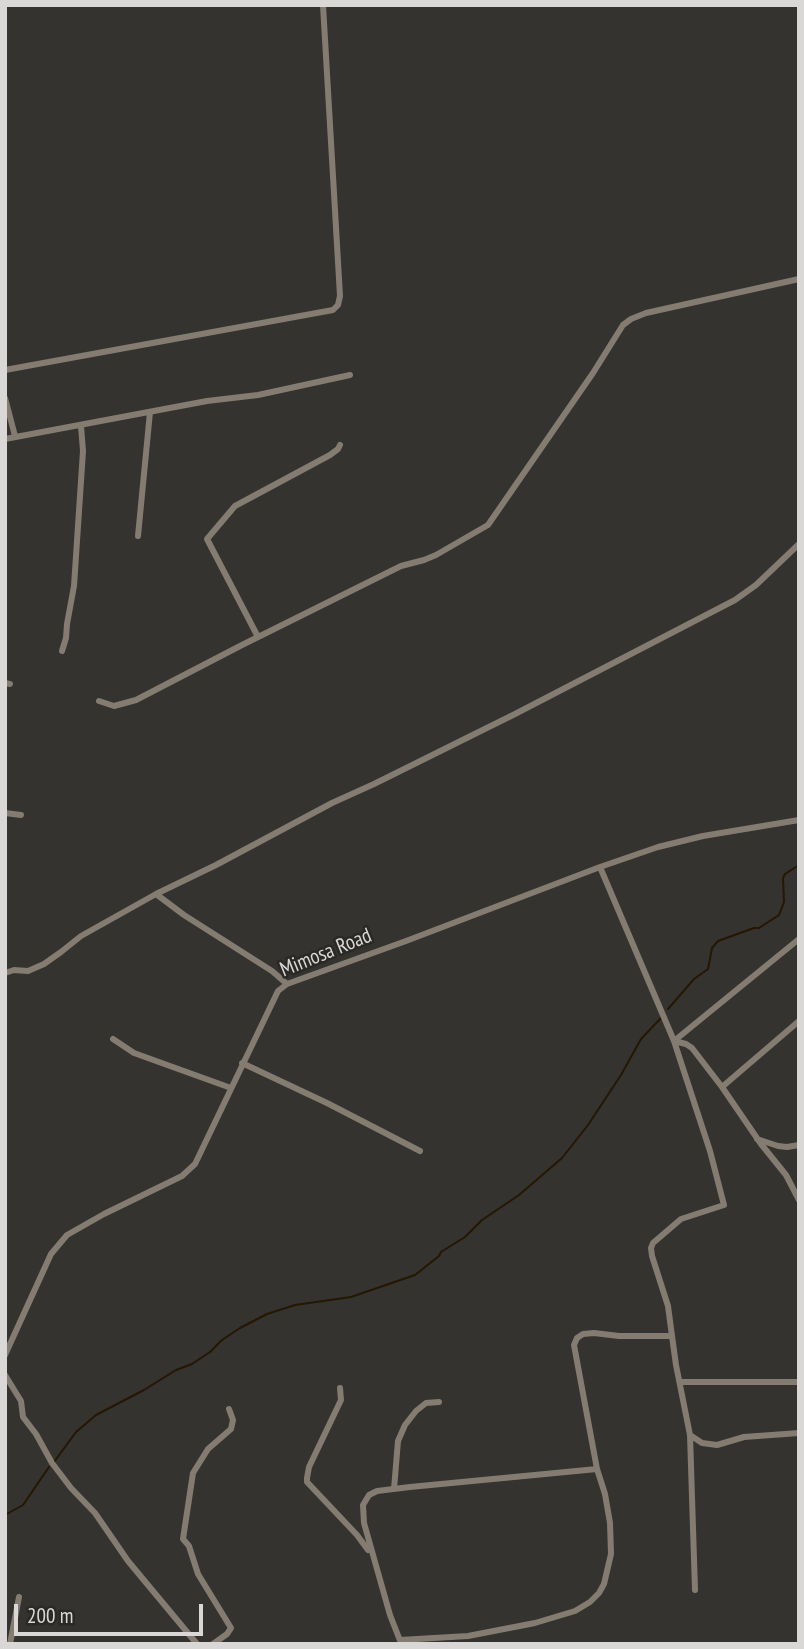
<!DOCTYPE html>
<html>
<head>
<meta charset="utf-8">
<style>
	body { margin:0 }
	#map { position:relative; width:804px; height:1649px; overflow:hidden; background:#343330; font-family:"PT Sans Narrow",sans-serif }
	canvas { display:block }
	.frame { position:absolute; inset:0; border:7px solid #d9d8d6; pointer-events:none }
	.scale { position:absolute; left:14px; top:1604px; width:189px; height:32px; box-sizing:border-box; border:4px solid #d9d8d6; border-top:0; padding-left:9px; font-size:21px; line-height:24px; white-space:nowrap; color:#d9d8d6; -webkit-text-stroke:5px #2a2926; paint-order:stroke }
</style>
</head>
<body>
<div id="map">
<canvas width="804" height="1649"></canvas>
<div class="frame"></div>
<div class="scale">200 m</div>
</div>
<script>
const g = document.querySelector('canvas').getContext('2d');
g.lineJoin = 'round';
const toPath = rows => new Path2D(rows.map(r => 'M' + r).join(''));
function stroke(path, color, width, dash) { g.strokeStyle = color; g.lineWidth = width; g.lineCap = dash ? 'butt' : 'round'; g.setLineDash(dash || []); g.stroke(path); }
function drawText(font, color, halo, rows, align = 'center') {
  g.font = font + ' "PT Sans Narrow",sans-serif'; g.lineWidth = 5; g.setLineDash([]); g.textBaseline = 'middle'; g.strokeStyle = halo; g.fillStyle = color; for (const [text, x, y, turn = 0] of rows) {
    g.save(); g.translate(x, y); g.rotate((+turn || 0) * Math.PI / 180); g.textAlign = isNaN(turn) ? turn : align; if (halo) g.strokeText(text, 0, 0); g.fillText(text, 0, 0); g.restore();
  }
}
stroke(toPath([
	[668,1009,694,979,708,969,712,948,718,941,754,928,759,928,779,915,784,902,783,878,785,874,799,865],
	[54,1462,76,1432,96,1415,144,1390,176,1370,192,1364,210,1352,222,1340,240,1328,267,1314,295,1305,351,1297,415,1275,439,1256,441,1252,465,1237,482,1220,519,1195,562,1158,588,1125,621,1075,641,1039,661,1018],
	[5,1515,23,1505,49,1467]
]), '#251701', 2);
stroke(toPath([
	[5,370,333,310,338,305,340,296,323,5],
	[5,398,15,436],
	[5,439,207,401,258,395,350,375],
	[138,536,150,412],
	[258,637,207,539,235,506,330,455,338,449,340,445],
	[62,651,66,638,67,624,74,586,83,451,81,426],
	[5,683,10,684],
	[99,701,114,706,136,700,242,645,401,566,424,560,436,555,488,525,593,373,623,325,631,319,646,313,799,279],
	[5,813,21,815],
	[600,867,674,1041,710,1151,724,1205,681,1219,653,1243,651,1248,652,1256,668,1306,672,1336],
	[5,973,14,970,28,971,44,964,61,952,81,936,156,894],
	[287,984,272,971,184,915,156,894,216,865,332,803,374,784,515,714,735,600,756,585,799,544],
	[113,1039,134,1053,231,1088],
	[674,1041,686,1044,692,1048,722,1087,761,1144,786,1175,799,1200],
	[674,1041,799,939],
	[242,1063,327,1103,420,1151],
	[722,1087,799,1021],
	[757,1139,778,1146,787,1147,799,1145],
	[5,1355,51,1254,67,1235,104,1214,182,1176,195,1164,278,991,287,984,406,941,600,867,658,847,703,836,799,820],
	[5,1375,21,1401,23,1417,36,1434,52,1463,71,1488,95,1513,128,1561,197,1644],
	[680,1382,799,1382],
	[340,1388,341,1400,309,1467,307,1478,307,1482,357,1535,368,1550],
	[690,1435,702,1443,717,1445,744,1437,799,1433],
	[394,1489,398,1441,405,1425,416,1411,426,1403,439,1402],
	[400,1640,468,1636,535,1623,575,1611,590,1602,599,1593,604,1584,611,1554,610,1523,605,1494,597,1469,574,1345,577,1338,583,1334,594,1333,619,1336,672,1336,676,1365,690,1435,695,1590],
	[401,1643,390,1615,364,1523,363,1505,369,1495,377,1491,410,1487,597,1469],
	[10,1644,19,1597],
	[213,1644,227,1634,231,1628,198,1574,189,1546,183,1539,193,1473,208,1449,231,1429,233,1420,229,1409]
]), '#847c70', 6);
drawText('21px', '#d9d8d6', '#2a2926', [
	["Mimosa Road",326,953,-22]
]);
</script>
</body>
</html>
